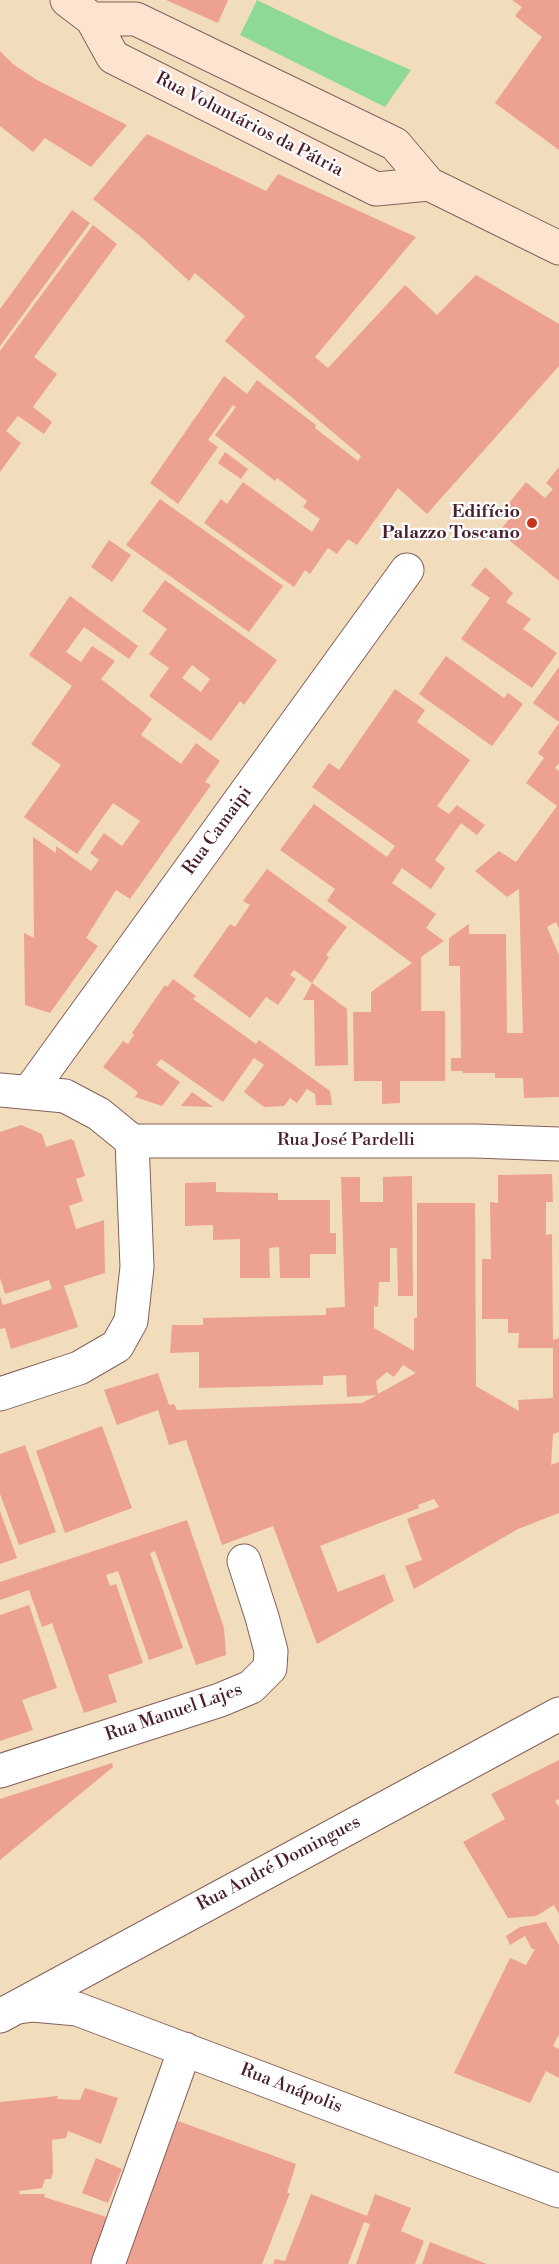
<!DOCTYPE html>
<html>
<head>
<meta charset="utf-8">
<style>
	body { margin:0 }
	canvas { display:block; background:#f1dcbb }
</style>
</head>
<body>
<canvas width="559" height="2264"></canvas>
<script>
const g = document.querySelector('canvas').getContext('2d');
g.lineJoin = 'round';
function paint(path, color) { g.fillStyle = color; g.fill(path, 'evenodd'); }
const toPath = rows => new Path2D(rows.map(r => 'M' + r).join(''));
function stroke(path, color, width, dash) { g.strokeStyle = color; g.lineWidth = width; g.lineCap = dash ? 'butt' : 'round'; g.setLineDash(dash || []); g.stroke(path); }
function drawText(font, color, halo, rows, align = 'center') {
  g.font = font + ' "Libre Bodoni",serif'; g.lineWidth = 4.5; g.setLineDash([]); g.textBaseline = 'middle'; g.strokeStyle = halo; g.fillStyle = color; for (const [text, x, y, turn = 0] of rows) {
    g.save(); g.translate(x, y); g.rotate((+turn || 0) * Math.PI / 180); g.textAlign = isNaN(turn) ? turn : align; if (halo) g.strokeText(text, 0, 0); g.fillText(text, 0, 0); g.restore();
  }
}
paint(toPath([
	[257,0,332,36,411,70,385,107,240,35]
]), '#8ed995');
paint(toPath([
	[166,0,228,0,218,23],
	[512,0,559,0,559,150,495,103,542,37,515,16,522,7],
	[0,51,14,65,37,80,127,125,91,167,45,138,33,152,0,126],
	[147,134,266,191,278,174,416,237,315,357,328,368,405,285,437,315,476,275,559,324,559,366,427,514,398,488,357,545,348,539,337,554,328,548,310,574,305,570,294,587,204,523,221,499,227,504,243,482,312,532,320,519,303,507,307,501,277,478,275,481,215,435,236,407,233,405,208,440,218,447,178,504,150,483,224,376,247,394,257,380,316,425,315,428,358,461,361,456,225,341,245,316,195,273,189,281,141,237,93,199],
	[72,210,90,223,0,346,0,309],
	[93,225,117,244,34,357,57,374,33,407,52,422,44,434,18,416,6,431,21,443,0,472,0,351],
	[225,452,248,469,241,479,218,463],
	[559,467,559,581,499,532,513,514,505,508,526,482,545,498,553,489,546,483],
	[160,499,283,586,249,632,126,545],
	[109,540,131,555,112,582,91,567],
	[485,567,513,593,506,602,531,619,523,629,557,653,532,688,461,639,490,598,471,585],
	[165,580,277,660,244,705,240,701,211,741,149,696,169,668,149,654,167,629,142,611],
	[192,665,210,679,201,692,182,678],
	[70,596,138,646,129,659,84,627,66,652,81,662,92,646,115,661,101,679,152,719,141,735,181,764,196,743,220,761,205,782,211,785,130,899,116,890,86,938,98,946,50,1013,25,1005,24,933,34,938,33,837,56,853,56,846,91,871,99,860,90,853,104,833,122,846,140,821,113,803,77,854,24,817,61,765,31,744,72,686,29,655],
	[446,656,504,698,508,693,523,704,492,746,419,694],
	[559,667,559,722,533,703],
	[395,689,425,710,417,722,470,760,437,806,449,814,457,805,485,825,477,835,461,823,435,860,445,868,431,889,402,868,392,883,436,914,426,928,444,941,421,957,421,1011,445,1011,445,1081,400,1081,400,1103,382,1104,382,1081,354,1081,353,1012,371,1012,371,992,412,963,327,901,335,889,280,850,314,804,387,857,395,846,312,787,329,763,339,770],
	[559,723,559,763,555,768,559,771,559,929,556,922,547,927,559,955,559,1097,524,1098,523,1078,495,1078,495,1073,463,1073,463,1071,451,1071,451,1058,461,1058,460,966,449,966,449,938,469,924,469,934,506,934,507,1033,523,1033,519,889,507,897,475,871,499,851,516,862,557,806,526,783,544,758,538,753],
	[267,869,347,927,326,955,329,957,312,983,347,1009,348,1065,315,1066,314,1000,303,1000,312,983,294,970,290,975,296,979,278,1005,266,997,250,1018,193,976,230,924,235,927,250,905,243,901],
	[173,979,196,996,193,999,256,1044,259,1040,330,1091,332,1105,316,1105,315,1094,307,1089,297,1103,290,1098,284,1106,264,1107,244,1092,264,1065,254,1058,223,1102,161,1059,156,1065,180,1082,162,1106,135,1097,138,1092,103,1067,123,1041,128,1044,134,1035,132,1033,149,1008,165,985,167,987],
	[192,1092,213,1107,181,1106],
	[21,1125,42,1134,46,1147,71,1139,74,1141,85,1176,76,1179,83,1201,69,1206,76,1229,104,1220,105,1273,64,1286,78,1327,11,1349,5,1328,0,1329,0,1296,3,1305,52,1289,49,1280,5,1294,0,1278,0,1132],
	[552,1174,553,1202,546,1202,546,1235,552,1234,553,1340,559,1338,559,1432,553,1434,551,1465,559,1462,559,1513,518,1529,414,1589,405,1566,422,1560,407,1519,439,1507,434,1499,418,1505,419,1508,320,1546,338,1592,384,1574,394,1601,317,1644,273,1526,222,1545,186,1440,169,1445,158,1410,117,1425,104,1390,158,1373,169,1405,174,1404,177,1410,362,1403,377,1395,347,1397,346,1375,323,1376,323,1385,199,1388,199,1352,170,1353,172,1325,203,1325,203,1318,326,1315,326,1308,345,1307,341,1177,360,1177,360,1202,383,1202,383,1177,412,1176,413,1296,398,1296,397,1248,390,1248,390,1282,379,1282,378,1307,374,1306,374,1328,414,1351,414,1318,417,1318,417,1203,475,1203,476,1386,519,1411,518,1400,553,1398,553,1348,518,1348,519,1333,508,1333,508,1319,482,1319,482,1259,491,1259,490,1202,498,1203,498,1175],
	[403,1365,416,1373,378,1394,376,1381,387,1372,394,1377],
	[216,1182,216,1192,278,1193,278,1200,330,1200,330,1233,336,1233,336,1254,310,1254,310,1278,280,1278,279,1247,269,1248,270,1278,240,1278,240,1239,213,1240,213,1225,185,1226,185,1183],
	[102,1426,132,1508,65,1533,36,1451],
	[25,1445,56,1532,19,1545,0,1494,0,1454],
	[0,1511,17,1558,0,1564],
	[187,1520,224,1628,226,1655,196,1665,155,1551,150,1553,183,1648,149,1660,118,1571,106,1575,110,1586,116,1584,143,1663,108,1675,117,1702,84,1713,52,1623,42,1627,29,1590,0,1600,0,1582],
	[29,1605,57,1688,22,1700,33,1730,0,1741,0,1615],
	[559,1760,559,1799,555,1801,559,1807,559,1914,554,1905,536,1916,508,1918,463,1842,505,1819,491,1794],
	[112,1763,113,1767,0,1860,0,1799],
	[546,1922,559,1945,559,2034,553,2046,559,2049,559,2078,546,2071,530,2103,454,2073,510,1958,526,1965,535,1949,532,1949,525,1936,510,1945,506,1936,520,1927],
	[85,2088,118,2098,101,2144,68,2131,66,2138,52,2140,53,2173,51,2179,45,2179,42,2188,19,2191,20,2194,45,2194,44,2197,113,2219,96,2264,0,2264,0,2102,58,2096,57,2099,80,2100],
	[178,2121,296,2164,287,2193,290,2193,262,2264,124,2264],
	[96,2158,122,2169,108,2203,82,2193],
	[311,2194,367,2216,375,2194,411,2208,401,2231,424,2241,415,2264,356,2264,370,2224,364,2222,348,2264,273,2264,275,2259,285,2261],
	[430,2242,487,2264,422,2264]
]), '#eda291');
const minor = toPath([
	[0,1090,65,1096,99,1114,132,1141],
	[29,1092,407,570],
	[132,1141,475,1141,559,1144],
	[0,1394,79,1368,117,1346,131,1321,137,1267,132,1141],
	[0,1771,220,1700,251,1687,270,1668,271,1651,262,1617,244,1561],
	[19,2007,33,2005,77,2009,559,2191],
	[0,2016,559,1714],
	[108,2264,185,2049]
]);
const secondary = toPath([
	[67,0,92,19,113,57,376,189,429,184],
	[92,19,136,19,364,129,395,144,429,184,559,248]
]);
stroke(minor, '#84615d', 35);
stroke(secondary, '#84615d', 35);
stroke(minor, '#fff', 33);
stroke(secondary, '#fde4d1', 33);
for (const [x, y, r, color] of [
	[532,523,6,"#c8321e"]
]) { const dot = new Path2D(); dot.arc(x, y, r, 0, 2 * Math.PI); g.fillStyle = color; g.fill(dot); stroke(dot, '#fff', 2); }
drawText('18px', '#4a1f2b', '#fff', [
	["Rua Voluntários da Pátria",249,125,27],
	["Rua Camaipi",218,831,-54],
	["Rua José Pardelli",346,1141],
	["Rua Manuel Lajes",174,1713,-19],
	["Rua André Domingues",279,1864,-28],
	["Rua Anápolis",291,2089,21]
]);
drawText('bold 18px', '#4a1f2b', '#fff', [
	["Edifício",520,513],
	["Palazzo Toscano",520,534]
], 'right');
</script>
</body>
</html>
